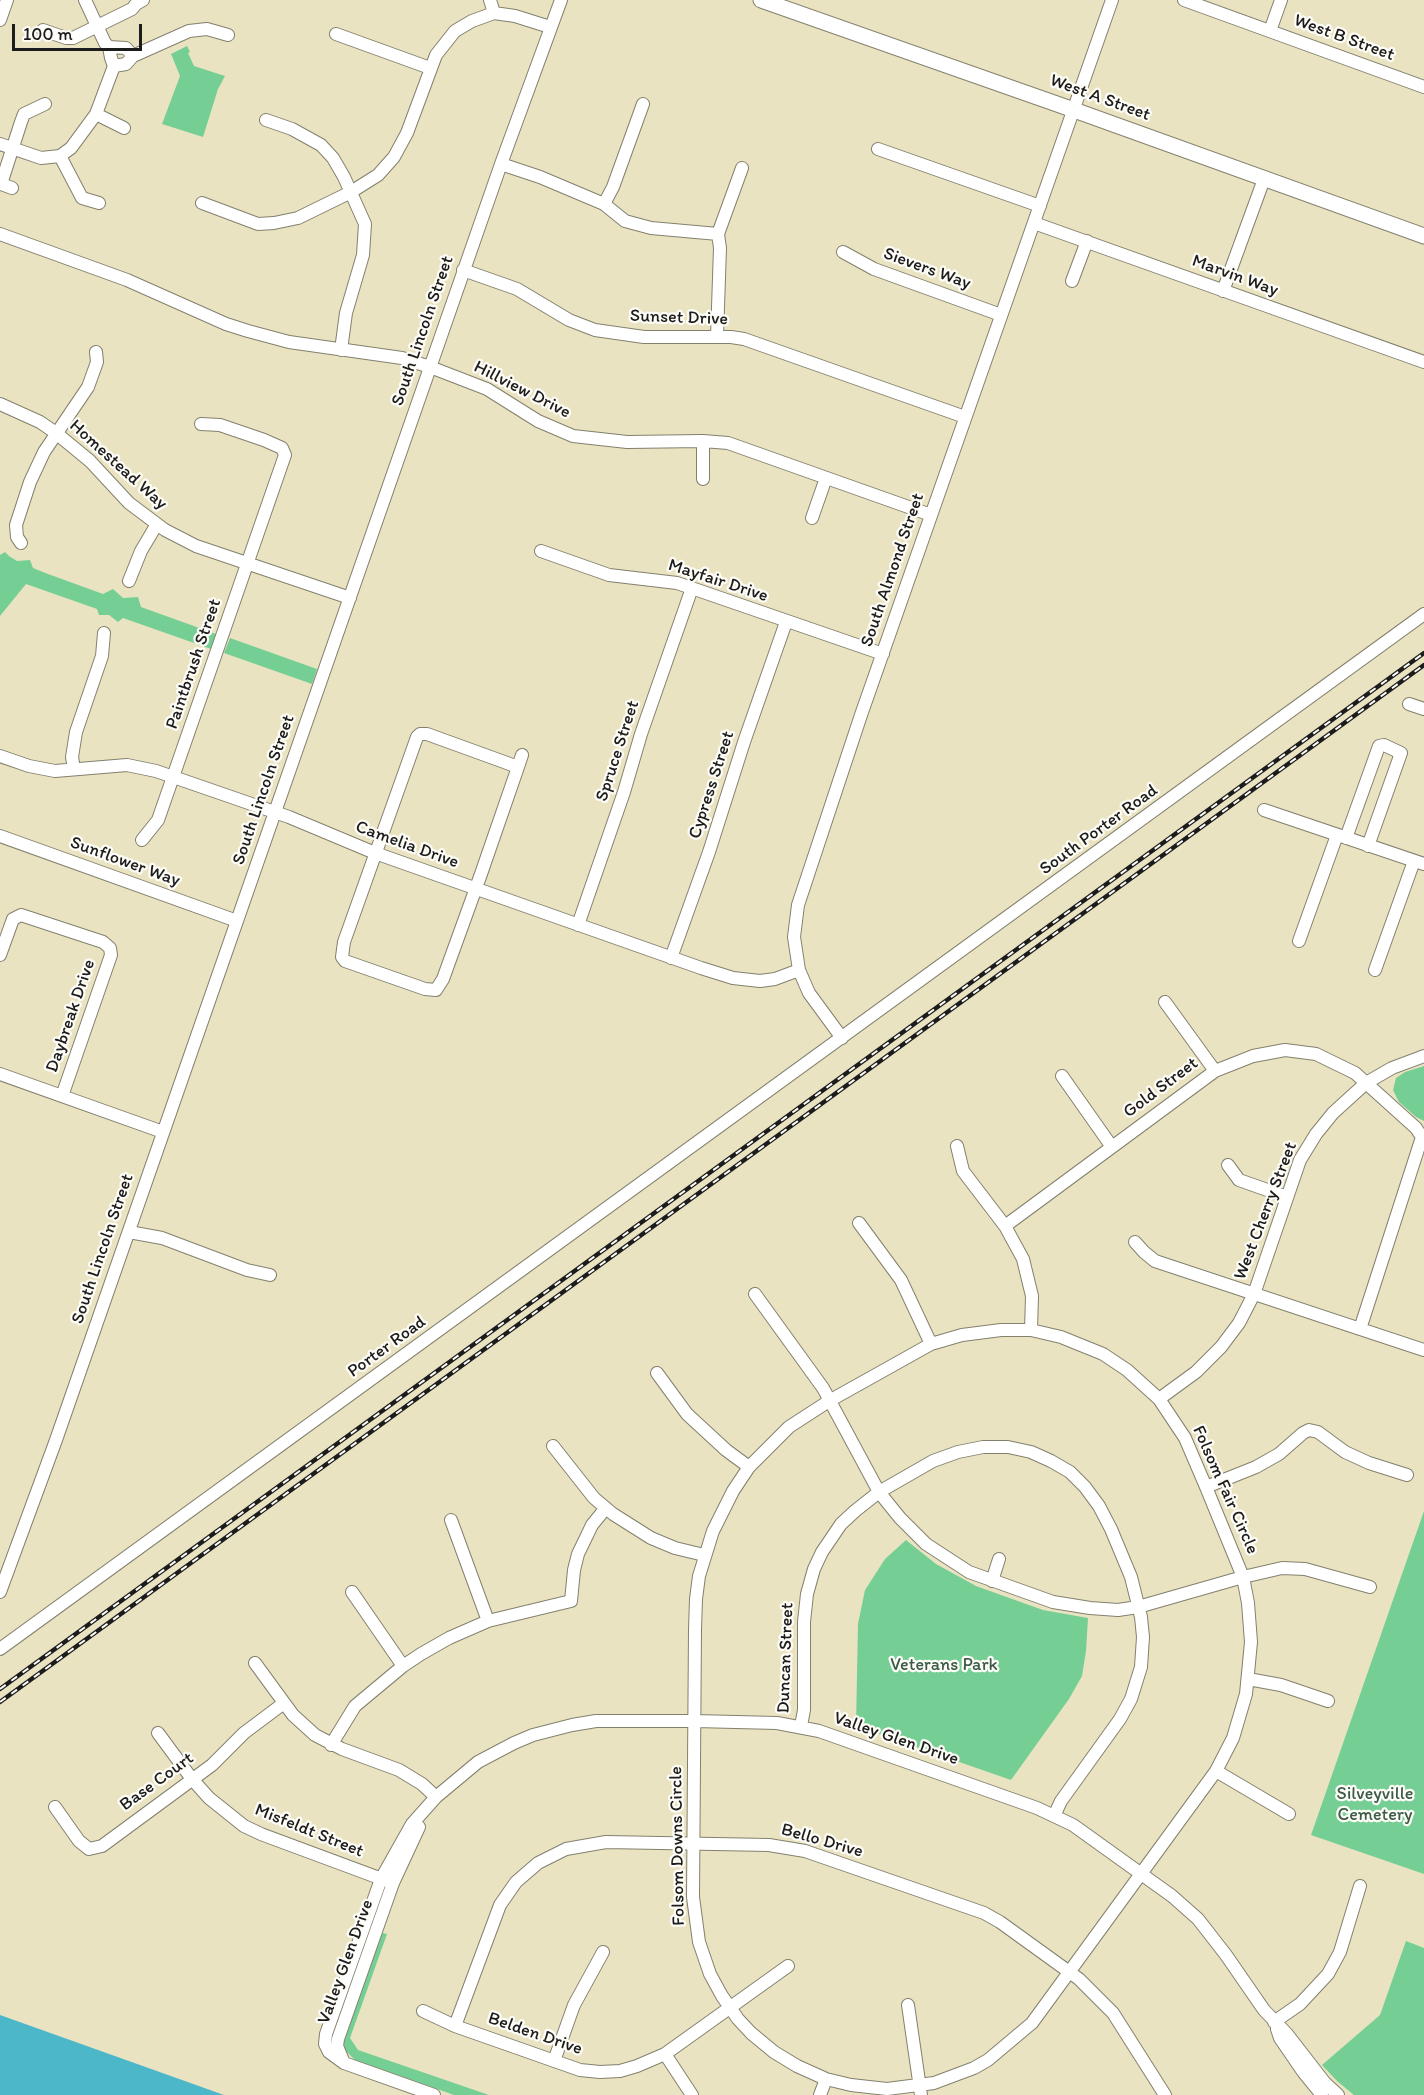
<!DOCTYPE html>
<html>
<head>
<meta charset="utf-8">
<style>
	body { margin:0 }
	#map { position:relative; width:1424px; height:2095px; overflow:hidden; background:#eae3c1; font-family:Itim,sans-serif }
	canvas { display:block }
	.scale { position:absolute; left:12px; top:24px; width:130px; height:27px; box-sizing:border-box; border:3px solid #1c1c1c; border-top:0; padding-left:8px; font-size:18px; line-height:21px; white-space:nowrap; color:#1c1c1c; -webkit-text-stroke:4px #fdfcf7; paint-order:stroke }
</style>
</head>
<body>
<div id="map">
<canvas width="1424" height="2095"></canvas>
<div class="scale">100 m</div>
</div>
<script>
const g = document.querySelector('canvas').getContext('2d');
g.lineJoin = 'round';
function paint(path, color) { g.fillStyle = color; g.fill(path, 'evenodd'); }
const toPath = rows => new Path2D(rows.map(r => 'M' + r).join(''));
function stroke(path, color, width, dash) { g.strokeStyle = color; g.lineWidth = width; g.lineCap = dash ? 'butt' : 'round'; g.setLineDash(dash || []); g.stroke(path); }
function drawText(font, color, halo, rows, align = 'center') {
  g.font = font + ' Itim,sans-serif'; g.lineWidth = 4.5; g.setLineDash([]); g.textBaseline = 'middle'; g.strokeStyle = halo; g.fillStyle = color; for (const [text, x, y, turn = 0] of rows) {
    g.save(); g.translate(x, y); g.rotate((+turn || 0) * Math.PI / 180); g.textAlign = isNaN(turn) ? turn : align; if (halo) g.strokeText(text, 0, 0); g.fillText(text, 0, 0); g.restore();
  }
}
paint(toPath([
	[187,46,190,52,188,53,194,66,225,76,218,89,203,137,162,124,180,76,171,54],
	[5,552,9,556,17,561,30,560,33,568,48,574,103,594,113,589,123,598,138,597,141,607,216,634,211,649,123,618,118,622,109,615,99,615,97,609,26,584,0,616,0,555],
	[230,638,317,669,312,684,224,653],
	[1424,1066,1424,1121,1416,1117,1399,1102,1393,1090,1396,1078,1405,1072],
	[1424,1511,1424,1874,1311,1835],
	[906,1540,936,1564,976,1586,1043,1610,1088,1618,1086,1651,1082,1676,1069,1699,1011,1780,856,1726,858,1624,865,1590,885,1559],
	[382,1933,387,1934,350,2038,358,2050,489,2095,454,2095,355,2060,345,2050,343,2038,378,1938],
	[1406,1941,1424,1948,1424,2095,1354,2095,1337,2081,1322,2065,1380,2015]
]), '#75cf95');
paint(toPath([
	[0,2015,224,2095,0,2095]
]), '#4cb7c9');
const minor = toPath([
	[490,0,494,13],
	[1184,0,1424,87],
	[0,20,7,0],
	[43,30,66,38,73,38,132,9,136,4,143,0],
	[1270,31,1281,0],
	[336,34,430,68],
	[109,47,126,48,133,56],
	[114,66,126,64,133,56,189,31,207,29,228,35],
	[96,114,124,128],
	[266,120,292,129,321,145,333,158,344,177,365,224,363,255,346,313,341,350],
	[0,144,41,158,60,156,71,148,96,114,114,66,111,58,109,47,105,43,85,0],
	[878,149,1040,206],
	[60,156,82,198,99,203],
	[501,164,540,177,604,204,625,221,651,228,718,234],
	[12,188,1,184,21,122,24,114,45,104],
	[202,203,258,224,274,223,298,218,351,192,378,175,394,157,407,133,436,55,455,31,472,21,494,13,515,16,550,27],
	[604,204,613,187,643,104],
	[1034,223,1424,362],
	[0,234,127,280,226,324,248,331,289,342,402,358,430,367,487,389,538,421,573,436,627,442,703,441,728,443,931,515],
	[843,252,874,269,1001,315],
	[463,270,517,289,569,320,595,330,644,337,731,337,744,339,965,417],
	[1072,281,1087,241],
	[1223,291,1264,179],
	[717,337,720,248,718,234,742,168],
	[0,404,40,422,56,433,90,461,129,503,165,530,196,546,350,598],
	[703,479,703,441],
	[812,518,826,478],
	[21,543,17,537,16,525,30,482,44,452,88,387,97,362,96,352],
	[541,551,609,575,677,583,883,654],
	[129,581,141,551,157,524],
	[1409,704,1424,709],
	[0,756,29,766,55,771,127,765,156,771,289,817,375,853,701,968,733,978,760,981,775,979,799,970],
	[518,767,427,734,420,734,417,737,344,942,342,957,345,961,425,989,436,990,443,979,481,874,518,767,522,755],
	[74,769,72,757,76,732,102,656,104,633],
	[1264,810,1424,864],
	[0,836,237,921],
	[1346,838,1379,746,1384,745,1401,753,1368,846],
	[142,840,158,820,285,455,282,448,264,440,220,425,201,424],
	[578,925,624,792,641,734,692,588],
	[1299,941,1337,835],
	[0,955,13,919,21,915,103,942,110,948,111,955,62,1096],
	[671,958,709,852,744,742,786,622],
	[1375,970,1414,861],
	[1165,1002,1215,1071],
	[842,1038,809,993,799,970,794,937,798,905,861,715,1112,0],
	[0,1074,163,1132],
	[1062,1076,1112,1147],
	[957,1146,963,1171,1005,1226,1023,1259,1032,1296,1031,1330],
	[1228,1165,1239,1180,1287,1197],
	[859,1223,901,1280,931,1344],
	[1005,1226,1215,1071,1253,1056,1285,1050,1316,1054,1355,1073,1416,1128,1422,1137,1360,1329],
	[129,1232,162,1238,247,1270,270,1275],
	[1135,1242,1144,1252,1155,1261,1424,1350],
	[755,1294,823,1388,879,1492,900,1518,926,1544,969,1572,1053,1602,1090,1608,1118,1610,1138,1607,1243,1577,1282,1568,1305,1569,1370,1587],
	[1001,1330,1031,1330,1061,1337,1103,1354,1127,1370,1159,1399,1185,1438,1206,1487,1243,1577,1248,1603,1251,1642,1246,1694,1233,1738,1216,1771,1032,2023,988,2060,974,2068,934,2083,887,2089,851,2085,826,2079,797,2066,774,2052,751,2033,738,2019,722,1996,710,1974,699,1942,693,1897,695,1630,696,1599,699,1576,713,1531,733,1491,749,1467,789,1427,829,1401,931,1344,962,1335,1001,1330],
	[657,1373,687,1414,726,1450,749,1467],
	[1159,1399,1196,1372,1221,1347,1239,1323,1254,1294,1300,1160,1316,1134,1333,1113,1366,1083,1392,1068,1424,1056],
	[553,1446,594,1498,613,1514,651,1538,675,1548,704,1555],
	[1206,1487,1256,1467,1279,1454,1303,1433,1309,1430,1318,1432,1345,1452,1369,1463,1407,1475],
	[451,1520,488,1621],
	[992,1581,999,1559],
	[0,1592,56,1440,501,164,561,0],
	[352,1592,403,1666],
	[0,1649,1424,614],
	[255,1663,293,1715,315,1735,342,1749,399,1770,422,1784,436,1797],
	[1248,1679,1281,1685,1328,1701],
	[801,1726,804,1710,804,1622,807,1594,814,1569,822,1552,841,1524,855,1511,879,1492,933,1461,958,1452,983,1447,1008,1447,1031,1452,1051,1461,1070,1472,1085,1487,1099,1506,1111,1529,1131,1577,1141,1617,1143,1637,1141,1667,1131,1699,1120,1719,1061,1801,1054,1816],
	[158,1733,192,1779,209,1798,244,1826,261,1834,393,1883],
	[331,1745,355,1706,403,1666,421,1654,449,1638,488,1621,571,1601,574,1570,578,1554,592,1525,605,1509],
	[1216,1771,1289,1814],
	[55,1807,79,1841,89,1849,102,1846,212,1765,244,1733,284,1703],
	[908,2005,921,2095],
	[423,2011,455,2026,580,2070,600,2072,620,2071,637,2066,665,2054,788,1966],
	[1274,2022,1300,2004,1328,1974,1340,1952,1360,1886],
	[455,2026,500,1905,516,1882,538,1863,566,1849,606,1842,769,1845,805,1851,984,1913,1000,1922,1079,1979,1113,2013,1165,2095],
	[1277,2029,1280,2038,1304,2073,1322,2095],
	[665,2054,692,2095],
	[554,2061,574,2005,603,1952],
	[344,2063,337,2046,338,2039,393,1883,419,1827],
	[434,2095,344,2063,329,2052,325,2044,326,2034,381,1879,412,1824,436,1797,478,1762,514,1743,533,1735,572,1725,596,1721,695,1721,777,1723,819,1731,1037,1808,1073,1825,1172,1896,1198,1919,1226,1955,1264,2010,1287,2034,1325,2083,1338,2095],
	[820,2095,826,2079]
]);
const major = toPath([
	[761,0,1074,110,1424,236]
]);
stroke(minor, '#83806e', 14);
stroke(major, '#83806e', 17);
stroke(minor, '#fff', 12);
stroke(major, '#fff', 15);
const rail = toPath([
	[0,1689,1424,653],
	[0,1702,1424,665]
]);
stroke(rail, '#1c1c1c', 4.5);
stroke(rail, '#fdfcf7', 2, [7]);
drawText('18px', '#1c1c1c', '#fdfcf7', [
	["West B Street",1344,38,20],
	["West A Street",1100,98,20],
	["Sievers Way",927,269,20],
	["Marvin Way",1235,276,20],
	["Sunset Drive",679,318,2],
	["South Lincoln Street",423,331,-71],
	["Hillview Drive",522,390,27],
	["Homestead Way",118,465,42],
	["South Almond Street",893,570,-71],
	["Mayfair Drive",718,581,18],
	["Paintbrush Street",194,664,-71],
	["Spruce Street",618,751,-72],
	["Cypress Street",712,785,-72],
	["South Lincoln Street",264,790,-71],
	["South Porter Road",1099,830,-36],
	["Camelia Drive",407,845,20],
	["Sunflower Way",125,862,20],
	["Daybreak Drive",71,1016,-71],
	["Gold Street",1161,1088,-37],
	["West Cherry Street",1266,1211,-69],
	["South Lincoln Street",103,1249,-71],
	["Porter Road",387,1347,-36],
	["Folsom Fair Circle",1225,1490,66],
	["Duncan Street",786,1658,-88],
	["Valley Glen Drive",896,1739,19],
	["Base Court",157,1782,-36],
	["Misfeldt Street",309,1831,22],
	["Bello Drive",822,1841,16],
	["Folsom Downs Circle",678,1846,-91],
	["Valley Glen Drive",346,1962,-70],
	["Belden Drive",535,2034,19]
]);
drawText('18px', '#3b5b46', '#fdfcf7', [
	["Veterans Park",944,1665],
	["Silveyville",1375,1794],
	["Cemetery",1375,1815]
]);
</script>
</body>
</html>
